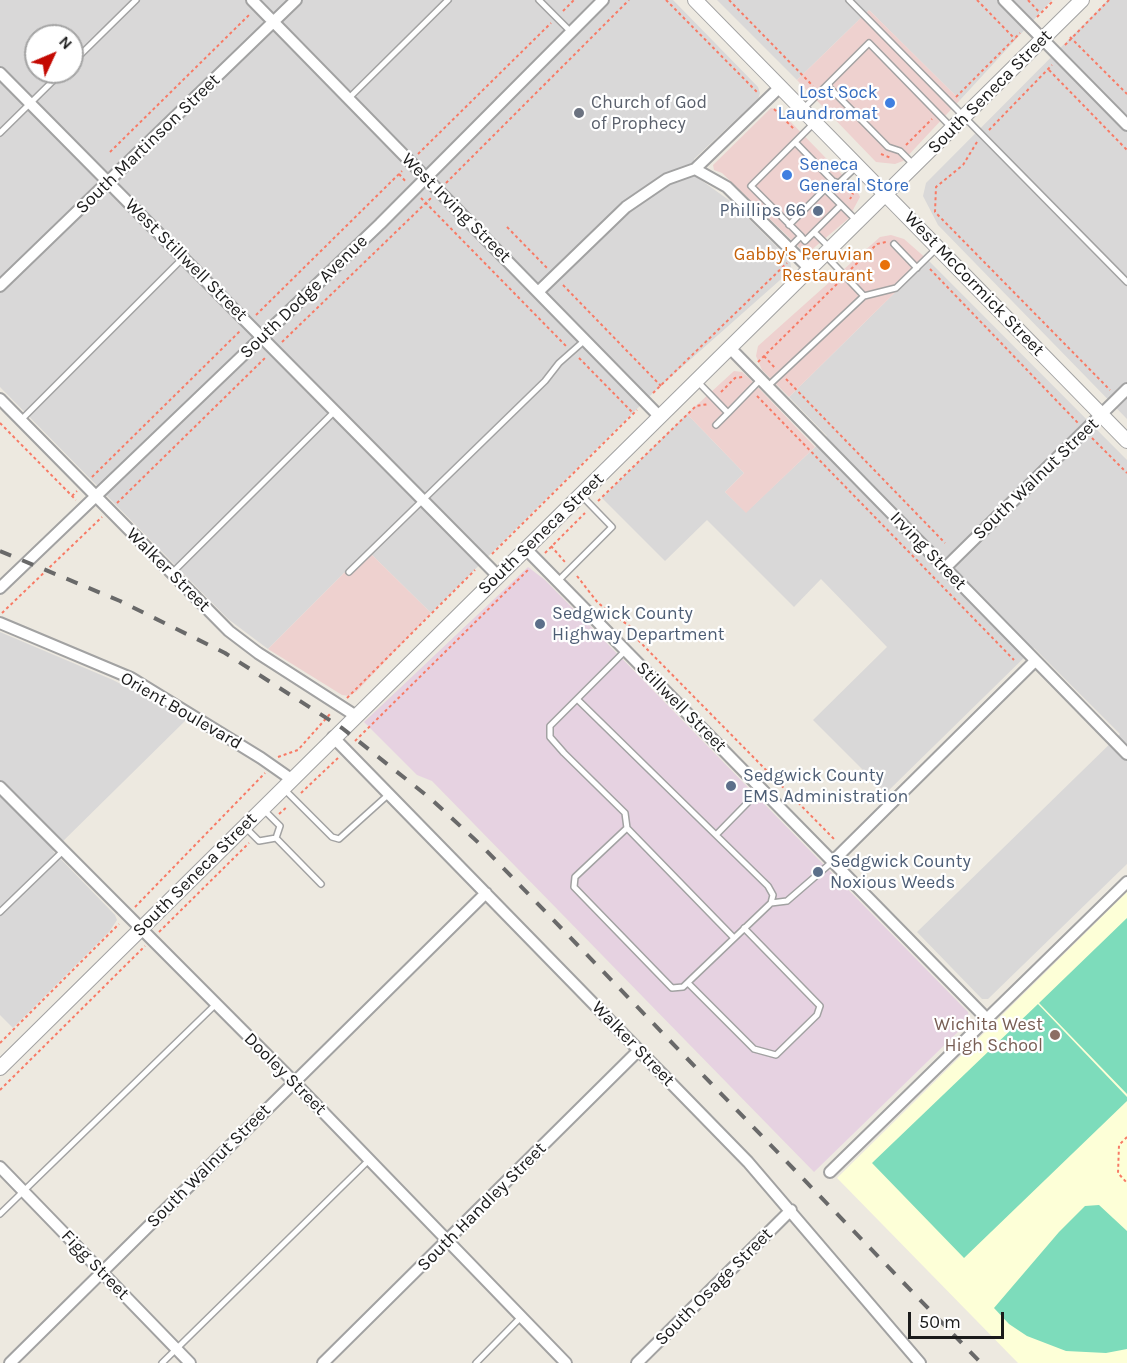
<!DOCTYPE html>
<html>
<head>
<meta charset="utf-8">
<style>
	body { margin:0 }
	#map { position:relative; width:1127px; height:1363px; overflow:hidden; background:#ede9e0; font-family:Karla,sans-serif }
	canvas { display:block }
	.north { position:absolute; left:24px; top:24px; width:60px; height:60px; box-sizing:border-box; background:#fff; border:2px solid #a4a4a4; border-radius:50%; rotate:46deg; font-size:16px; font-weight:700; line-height:24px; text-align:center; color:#1b1b1b }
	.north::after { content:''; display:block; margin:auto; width:21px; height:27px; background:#c40902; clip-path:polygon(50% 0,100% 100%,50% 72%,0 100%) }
	.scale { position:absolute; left:908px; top:1312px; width:96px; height:27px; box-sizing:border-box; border:3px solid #1b1b1b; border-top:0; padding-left:8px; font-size:18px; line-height:21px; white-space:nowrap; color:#1b1b1b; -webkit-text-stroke:4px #fff; paint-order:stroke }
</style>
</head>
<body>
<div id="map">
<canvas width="1127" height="1363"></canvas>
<div class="north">N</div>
<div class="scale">50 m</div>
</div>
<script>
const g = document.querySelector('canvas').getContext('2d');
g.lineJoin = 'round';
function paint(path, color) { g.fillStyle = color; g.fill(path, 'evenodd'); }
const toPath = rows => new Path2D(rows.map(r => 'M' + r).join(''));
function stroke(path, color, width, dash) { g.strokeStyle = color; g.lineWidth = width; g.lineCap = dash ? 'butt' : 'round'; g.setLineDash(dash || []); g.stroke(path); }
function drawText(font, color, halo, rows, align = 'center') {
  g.font = font + ' Karla,sans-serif'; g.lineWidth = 4.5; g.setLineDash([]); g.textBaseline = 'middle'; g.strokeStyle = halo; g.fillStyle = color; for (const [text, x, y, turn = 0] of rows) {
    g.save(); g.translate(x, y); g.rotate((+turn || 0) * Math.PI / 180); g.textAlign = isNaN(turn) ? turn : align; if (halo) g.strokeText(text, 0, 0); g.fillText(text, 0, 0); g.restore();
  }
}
paint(toPath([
	[0,0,673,0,758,87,760,93,758,99,694,159,698,178,733,203,790,260,791,267,788,273,656,390,431,613,367,550,268,649,228,619,0,387],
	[36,36,72,36,72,72,36,72],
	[717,0,1052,0,960,100,869,10,797,80],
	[1108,0,1127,0,1127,419,938,225,923,196,926,183],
	[928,260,1127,460,1127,864,988,999,982,999,917,932,1120,734,1034,648,886,793,813,720,887,647,821,579,794,607,707,520,665,561,602,498,687,414,744,473,725,492,746,512,827,436,789,397],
	[0,632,113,680,187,719,53,851,115,915,117,920,109,932,13,1028,0,1015]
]), '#d9d8d8');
paint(toPath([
	[869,10,960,100,903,161,895,164,876,162,797,80],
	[771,108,777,109,783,114,857,190,860,197,848,219,809,252,802,250,722,173,714,170,713,165],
	[891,235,904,239,928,260,789,397,762,370,756,356,758,346,880,237],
	[734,371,742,372,749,378,815,447,746,513,725,492,744,473,687,414],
	[367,550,431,613,357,691,349,696,342,695,268,649]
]), '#eed1cf');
paint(toPath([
	[528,567,545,580,968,1012,969,1019,965,1025,814,1172,432,781,417,775,364,722]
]), '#e6d2e1');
paint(toPath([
	[1127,892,1127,1363,1018,1363,837,1178]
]), '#fdffd7');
paint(toPath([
	[1127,918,1127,1094,1039,1003],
	[1038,1004,1127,1097,1127,1101,964,1258,872,1163],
	[1099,1205,1127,1231,1127,1349,1106,1353,1066,1351,1027,1336,1009,1324,994,1308,1059,1232,1085,1206]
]), '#7ddcbb');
const service = toPath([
	[539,0,571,32],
	[849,0,1127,282],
	[72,63,136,0],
	[827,85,888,147,900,151,913,164],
	[349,98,448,0],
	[804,108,869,43,951,127],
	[0,133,62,72],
	[795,142,833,181,839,183,857,166],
	[825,189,858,222],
	[789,225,833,181],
	[814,232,830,248],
	[801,236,805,241,841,205],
	[894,244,917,268],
	[789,248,801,236,751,186,814,123],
	[864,296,896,288,936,249],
	[698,382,728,413,760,380],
	[768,386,864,296,826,256],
	[21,420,183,258],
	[716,425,728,413],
	[349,572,545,381,559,363,585,340],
	[172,573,335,411],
	[558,581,612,527,582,496],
	[577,699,768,886,773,895,771,903,683,987,672,988,574,887,575,877,627,828,625,813,564,753,550,737,550,726,625,651],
	[285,790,332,837,339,839,389,794],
	[263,809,280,826,276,838,321,884],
	[245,827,259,841,276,838],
	[627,828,734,938],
	[716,835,761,789],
	[771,903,787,901,832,862],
	[0,912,63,851],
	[688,983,754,1049,776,1055,817,1015,820,1006,744,928],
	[0,1214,216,1004],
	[162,1363,369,1160],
	[476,1363,521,1317]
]);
const minor = toPath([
	[252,0,660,417],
	[1004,0,1127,125],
	[0,73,498,576],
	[695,169,780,87],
	[0,286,296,0],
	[538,292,626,207,667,179,695,169,727,187,810,269],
	[730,348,1127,754],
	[0,399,229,631,258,653,356,716],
	[526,549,987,1019],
	[945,568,1127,389],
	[0,588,380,224,603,0],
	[0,623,131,678,261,758,291,779],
	[333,737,748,1162,920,1363],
	[0,787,294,1082,566,1363],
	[833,861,1035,661],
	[0,1167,190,1363],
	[830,1172,1127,882],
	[10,1363,486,893],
	[323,1363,639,1050],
	[637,1363,791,1210]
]);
const tertiary = toPath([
	[695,0,1127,441],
	[0,1068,1082,0]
]);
stroke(service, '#a2a2a2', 8);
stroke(minor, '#a2a2a2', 14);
stroke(tertiary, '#a2a2a2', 16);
stroke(toPath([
	[666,0,757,92],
	[729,0,813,86],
	[977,0,1015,39],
	[1028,0,1040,13],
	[563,11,574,0],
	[1037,17,1054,0],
	[1070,37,1127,94],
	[1065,45,1109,0],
	[1049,70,1127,150],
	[956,97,1020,33],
	[774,109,795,130],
	[989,130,1052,65],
	[977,142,963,165,936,187,935,212,1110,390],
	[906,145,932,119],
	[110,152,249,15],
	[418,154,551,23],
	[881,154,891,158],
	[399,174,407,183],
	[446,183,629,0],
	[848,187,853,194,850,199],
	[421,198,566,346],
	[507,227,547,268],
	[851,269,877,244,886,242],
	[930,269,1078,423],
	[563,285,661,386],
	[256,315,402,171],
	[282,342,431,198],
	[764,356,776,369],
	[579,358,633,413],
	[758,362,839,282],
	[786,379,945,543],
	[721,392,735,378,743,377],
	[653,393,787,263],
	[757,396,1014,660],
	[0,423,76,500],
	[1092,438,1127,473],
	[92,477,240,331],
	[72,496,77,491],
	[598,501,696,406,709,404],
	[117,503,265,358],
	[551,546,565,562],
	[545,553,585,513],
	[492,554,637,410],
	[577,576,598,603,632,628,638,640,835,840],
	[2,613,102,517],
	[347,698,475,570],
	[355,741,530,568],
	[278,757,298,750,330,714],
	[301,793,338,758],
	[279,814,288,806],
	[135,907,265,773],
	[159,932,249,843],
	[0,1043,119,924],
	[0,1090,145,946],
	[1127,1137,1119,1145,1118,1173,1127,1183]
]), '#f87a65', 2, [3, 3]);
stroke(service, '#fff', 5);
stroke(minor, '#fff', 10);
stroke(tertiary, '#fff', 14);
stroke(toPath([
	[0,551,120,601,225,653,342,728,431,799,482,846,981,1363]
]), '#696969', 4, [12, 12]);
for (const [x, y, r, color] of [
	[890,103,6,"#3f7fe0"],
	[579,113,6,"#6b7280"],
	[787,175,6,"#3f7fe0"],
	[818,211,6,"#5c6f8a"],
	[885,265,6,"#e8710a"],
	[540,624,6,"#5c6f8a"],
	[731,786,6,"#5c6f8a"],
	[818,872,6,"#5c6f8a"],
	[1055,1035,6,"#8d6e63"]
]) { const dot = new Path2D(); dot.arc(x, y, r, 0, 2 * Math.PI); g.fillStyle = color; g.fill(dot); stroke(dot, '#fff', 2); }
drawText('18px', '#1b1b1b', '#fff', [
	["South Seneca Street",990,92,-45],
	["South Martinson Street",148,144,-44],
	["West Irving Street",456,208,45],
	["West Stillwell Street",186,260,45],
	["West McCormick Street",974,284,46],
	["South Dodge Avenue",304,297,-44],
	["South Walnut Street",1036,479,-44],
	["South Seneca Street",541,534,-44],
	["Irving Street",928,551,46],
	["Walker Street",168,570,45],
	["Stillwell Street",681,707,45],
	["Orient Boulevard",181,711,30],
	["South Seneca Street",195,875,-45],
	["Walker Street",633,1044,46],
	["Dooley Street",285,1074,45],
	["South Walnut Street",209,1166,-45],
	["South Handley Street",482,1207,-45],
	["Figg Street",95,1265,46],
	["South Osage Street",714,1287,-45]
]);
drawText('18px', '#366cbe', '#fff', [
	["Lost Sock",878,93],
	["Laundromat",878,114],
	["Seneca",799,165,"left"],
	["General Store",799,186,"left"]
], 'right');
drawText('18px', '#5b616d', '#fff', [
	["Church of God",591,103],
	["of Prophecy",591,124]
], 'left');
drawText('18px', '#4e5e75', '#fff', [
	["Phillips 66",806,211,"right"],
	["Sedgwick County",552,614],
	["Highway Department",552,635],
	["Sedgwick County",743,776],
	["EMS Administration",743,797],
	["Sedgwick County",830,862],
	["Noxious Weeds",830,883]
], 'left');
drawText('18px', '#c56008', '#fff', [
	["Gabby's Peruvian",873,255],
	["Restaurant",873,276]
], 'right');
drawText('18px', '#785e54', '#fff', [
	["Wichita West",1043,1025],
	["High School",1043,1046]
], 'right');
</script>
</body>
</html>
